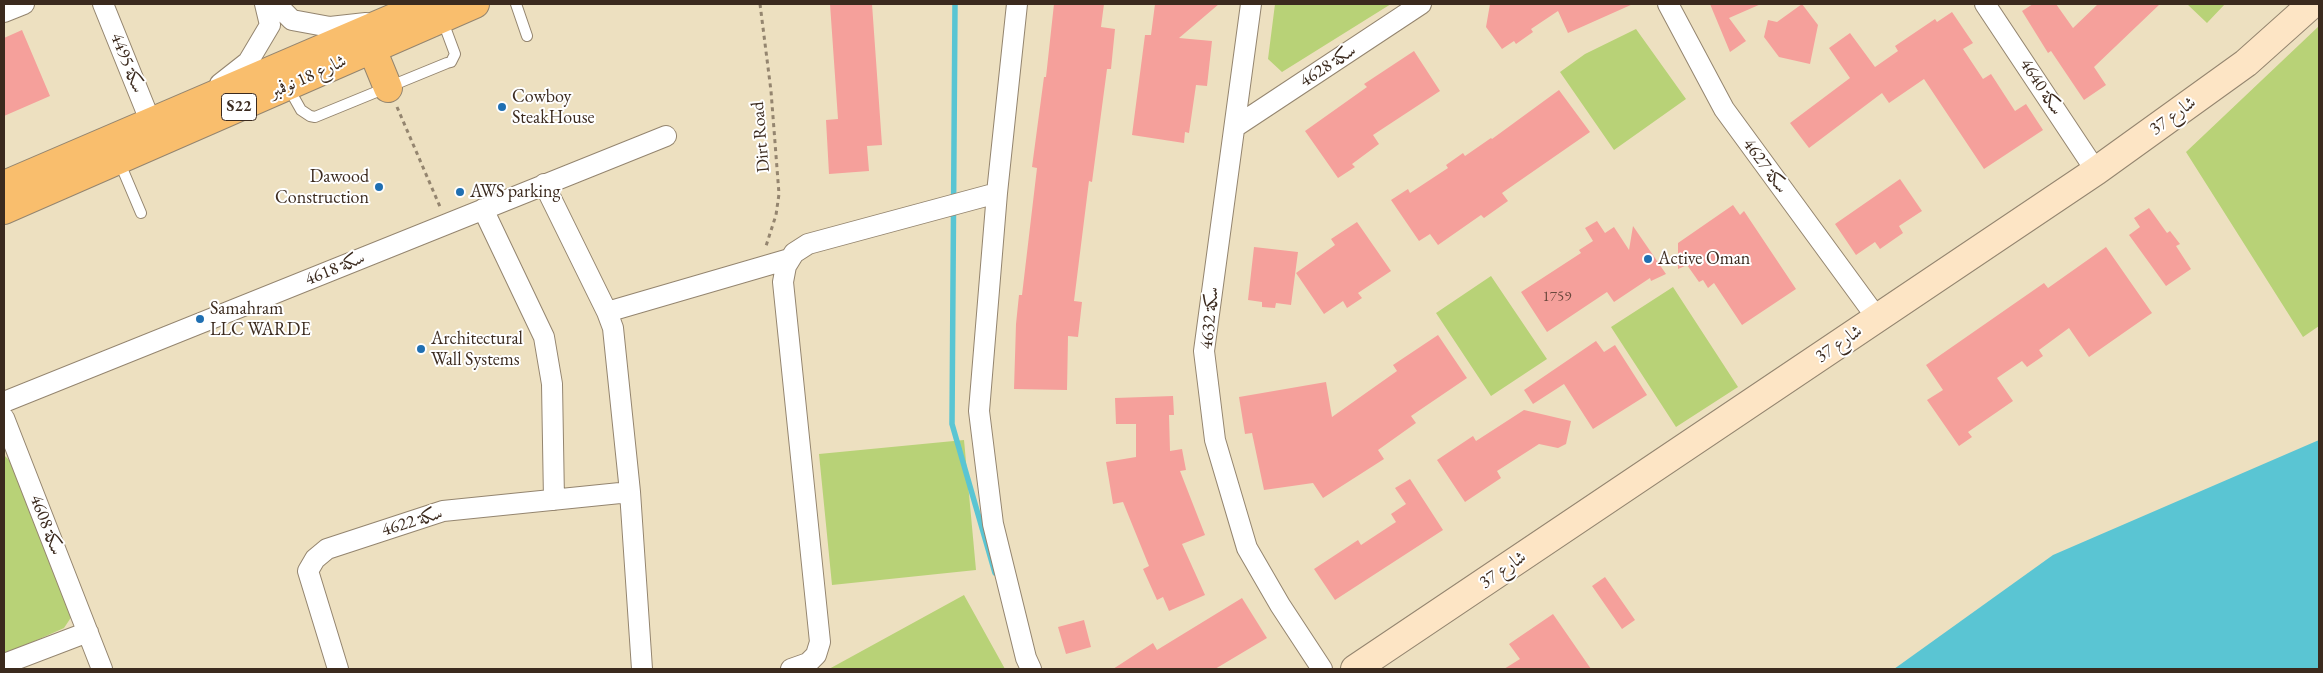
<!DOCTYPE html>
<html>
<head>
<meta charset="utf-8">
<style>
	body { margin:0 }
	#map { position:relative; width:2323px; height:673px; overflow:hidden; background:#ede0c0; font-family:"EB Garamond",serif }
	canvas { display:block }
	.frame { position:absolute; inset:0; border:5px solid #3b2a1e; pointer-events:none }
</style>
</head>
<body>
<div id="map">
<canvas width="2323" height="673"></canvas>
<div class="frame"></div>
</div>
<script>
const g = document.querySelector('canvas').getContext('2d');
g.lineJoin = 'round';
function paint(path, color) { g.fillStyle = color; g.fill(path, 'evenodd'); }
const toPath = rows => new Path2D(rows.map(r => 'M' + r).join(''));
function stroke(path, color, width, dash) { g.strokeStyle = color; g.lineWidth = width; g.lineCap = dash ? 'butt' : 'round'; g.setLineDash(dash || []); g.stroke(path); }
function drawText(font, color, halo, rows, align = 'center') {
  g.font = font + ' "EB Garamond",Amiri,serif'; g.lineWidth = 4; g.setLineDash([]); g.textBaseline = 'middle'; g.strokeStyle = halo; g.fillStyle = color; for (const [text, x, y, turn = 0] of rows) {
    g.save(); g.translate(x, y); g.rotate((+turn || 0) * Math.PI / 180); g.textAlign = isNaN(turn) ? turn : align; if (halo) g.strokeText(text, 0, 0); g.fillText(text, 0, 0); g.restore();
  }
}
paint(toPath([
	[1275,4,1391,4,1282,72,1268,59],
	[2187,4,2225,4,2207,23],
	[2319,26,2319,326,2303,337,2186,152],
	[1636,29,1686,99,1614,150,1560,72,1585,54],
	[1491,276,1547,359,1491,396,1436,313],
	[1673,287,1738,387,1676,427,1611,327],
	[964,440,976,570,832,585,819,454],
	[4,455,11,462,72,616,64,628,8,653,4,653],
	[964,595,1005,669,829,669]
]), '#b8d277');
paint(toPath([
	[2319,440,2319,669,1894,669,2053,555]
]), '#5ac5d3');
stroke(toPath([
	[955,4,952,424,995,573]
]), '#5ac5d3', 5.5);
paint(toPath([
	[830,4,872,4,882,145,867,146,869,171,829,174,826,120,838,119],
	[1054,4,1104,4,1101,27,1115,29,1111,69,1107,69,1092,182,1089,181,1074,301,1082,302,1078,337,1068,336,1067,390,1014,389,1016,324,1019,295,1022,295,1037,168,1032,167,1044,77,1046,77],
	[1155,4,1219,4,1179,38,1212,41,1207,86,1196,85,1189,133,1185,132,1184,143,1132,135,1145,35,1151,35],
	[1490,4,1633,4,1568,33,1558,11,1531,29,1533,32,1516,44,1514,41,1502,49,1486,27],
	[1710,4,1761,4,1729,18,1746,41,1730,52],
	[1802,4,1818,25,1810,64,1779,57,1764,37,1768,20,1777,22],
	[2033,4,2056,4,2073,28,2098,4,2160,4,2094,67,2106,85,2084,100,2051,51,2048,53,2022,11],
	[1952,12,1973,43,1963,49,1983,79,1991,74,2015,111,2026,104,2043,130,1984,169,1924,79,1889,103,1882,93,1809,148,1790,123,1850,78,1829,48,1850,33,1875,67,1898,51,1895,46,1935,19,1937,22],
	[22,30,50,96,4,116,4,38],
	[1414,51,1440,91,1373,135,1379,144,1352,164,1355,167,1338,178,1305,131,1367,87,1364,84],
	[1559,90,1590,132,1502,193,1508,201,1484,218,1481,215,1438,245,1430,234,1419,241,1391,200,1408,189,1410,193,1448,168,1446,165,1463,153,1465,156,1491,138,1492,139],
	[1900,179,1922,211,1899,226,1903,233,1880,249,1875,242,1856,255,1835,224],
	[1733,205,1740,215,1744,211,1796,289,1742,325,1714,283,1708,288,1703,280,1699,282,1687,265,1678,269,1678,243],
	[2149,208,2167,233,2170,231,2180,244,2176,246,2191,269,2166,286,2129,235,2140,227,2134,218],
	[1597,221,1605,233,1614,227,1629,250,1633,226,1666,274,1651,281,1650,278,1614,302,1607,292,1547,332,1521,292,1581,253,1579,250,1593,241,1585,228],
	[1357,222,1391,271,1358,293,1362,298,1347,308,1343,301,1324,314,1296,273,1335,245,1331,239],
	[1254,247,1298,252,1291,305,1276,303,1275,308,1262,307,1262,302,1248,300],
	[2106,247,2152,313,2089,357,2069,328,2039,350,2043,356,2027,367,2022,361,1997,378,2013,401,1968,432,1972,437,1959,446,1927,400,1943,390,1926,365,2044,283,2048,288],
	[1438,335,1467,378,1411,416,1416,423,1378,450,1384,459,1323,498,1313,483,1264,490,1252,433,1245,434,1239,397,1326,382,1332,417,1397,371,1393,365],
	[1596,341,1604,352,1615,345,1647,395,1593,429,1564,384,1533,404,1524,390],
	[1173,396,1174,415,1169,415,1170,451,1182,449,1186,470,1180,471,1205,535,1182,544,1205,595,1169,611,1163,597,1157,600,1143,569,1149,566,1123,502,1113,504,1106,462,1136,457,1136,424,1116,424,1115,398],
	[1524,410,1571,421,1566,444,1558,448,1539,444,1497,471,1501,478,1465,502,1437,460,1473,436,1476,441],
	[1410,479,1443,530,1335,600,1314,569,1358,540,1361,545,1396,522,1391,514,1406,504,1395,488],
	[1605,577,1635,620,1622,629,1592,586],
	[1242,598,1267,638,1215,669,1113,669,1153,643,1157,650],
	[1553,614,1591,669,1504,669,1520,659,1509,644],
	[1084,620,1091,647,1066,654,1058,627]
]), '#f5a09b');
const lane = toPath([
	[516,4,527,36],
	[288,87,301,110,310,116,315,117,447,63,451,62,455,54,442,19],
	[119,161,141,213]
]);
const street = toPath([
	[103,4,151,123],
	[276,4,292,20,330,27,366,23],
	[1017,4,997,193,979,411,993,524,1026,658,1031,669],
	[1251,4,1204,351,1215,440,1247,548,1280,605,1322,669],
	[1668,4,1724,109,1877,318],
	[1985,4,2096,171],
	[4,12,24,4],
	[220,84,248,62,270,25,265,4],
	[1235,127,1421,4],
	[544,184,607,312,613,328,630,492,642,669],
	[483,209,544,337,552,384,554,500],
	[607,312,789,259],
	[4,402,666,136],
	[4,418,102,669],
	[4,664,88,632],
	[338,669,308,571,315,559,327,549,443,511,630,492],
	[791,669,808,663,816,655,820,642,783,282,786,266,794,253,808,244,997,193]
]);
const secondary = toPath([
	[1355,669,2096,171,2246,63,2312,4]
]);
const primary = toPath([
	[372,49,388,88],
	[4,185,426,4],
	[4,210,475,4]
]);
stroke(lane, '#94856f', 12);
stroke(street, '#94856f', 22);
stroke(secondary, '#94856f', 30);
stroke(primary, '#94856f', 30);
stroke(toPath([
	[760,4,771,91,779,194,776,215,766,246],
	[397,107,441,209]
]), '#94856f', 3, [4, 4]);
stroke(lane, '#fff', 10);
stroke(street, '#fff', 20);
stroke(secondary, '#fde5c5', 28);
stroke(primary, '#f9be6d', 28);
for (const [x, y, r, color] of [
	[502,107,5,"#1f6fb2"],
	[379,187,5,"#1f6fb2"],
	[460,192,5,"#1f6fb2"],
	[1648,259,5,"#1f6fb2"],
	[200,319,5,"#1f6fb2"],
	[421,349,5,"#1f6fb2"]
]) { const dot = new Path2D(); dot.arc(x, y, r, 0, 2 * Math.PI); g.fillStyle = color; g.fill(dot); stroke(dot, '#fff', 2); }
drawText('15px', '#6a483d', null, [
	["1759",1557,297]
]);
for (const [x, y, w] of [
	[239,107,35]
]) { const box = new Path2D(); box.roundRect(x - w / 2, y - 13.5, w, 27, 4); g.fillStyle = '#fff'; g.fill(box); stroke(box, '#3b2a1e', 1); }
drawText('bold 16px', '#3b2a1e', null, [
	["S22",239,107]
]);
drawText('18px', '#3b2a1e', '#fff', [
	["سكة 4495",127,63,68],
	["سكة 4628",1328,66,-33],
	["شارع 18 نوفمبر",308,77,-24],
	["سكة 4640",2041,87,57],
	["شارع 37",2173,116,-36],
	["Dirt Road",761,137,-95],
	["سكة 4627",1765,166,54],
	["سكة 4618",335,269,-22],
	["سكة 4632",1210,318,-84],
	["شارع 37",1839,344,-34],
	["سكة 4622",412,522,-17],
	["سكة 4608",46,525,69],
	["شارع 37",1503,570,-34]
]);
drawText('18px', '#3b2a1e', '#fff', [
	["Cowboy",512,97],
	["SteakHouse",512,118],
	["Dawood",369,177,"right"],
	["Construction",369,198,"right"],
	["AWS parking",470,192],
	["Active Oman",1658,259],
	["Samahram",210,309],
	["LLC WARDE",210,330],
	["Architectural",431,339],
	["Wall Systems",431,360]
], 'left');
</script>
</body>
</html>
